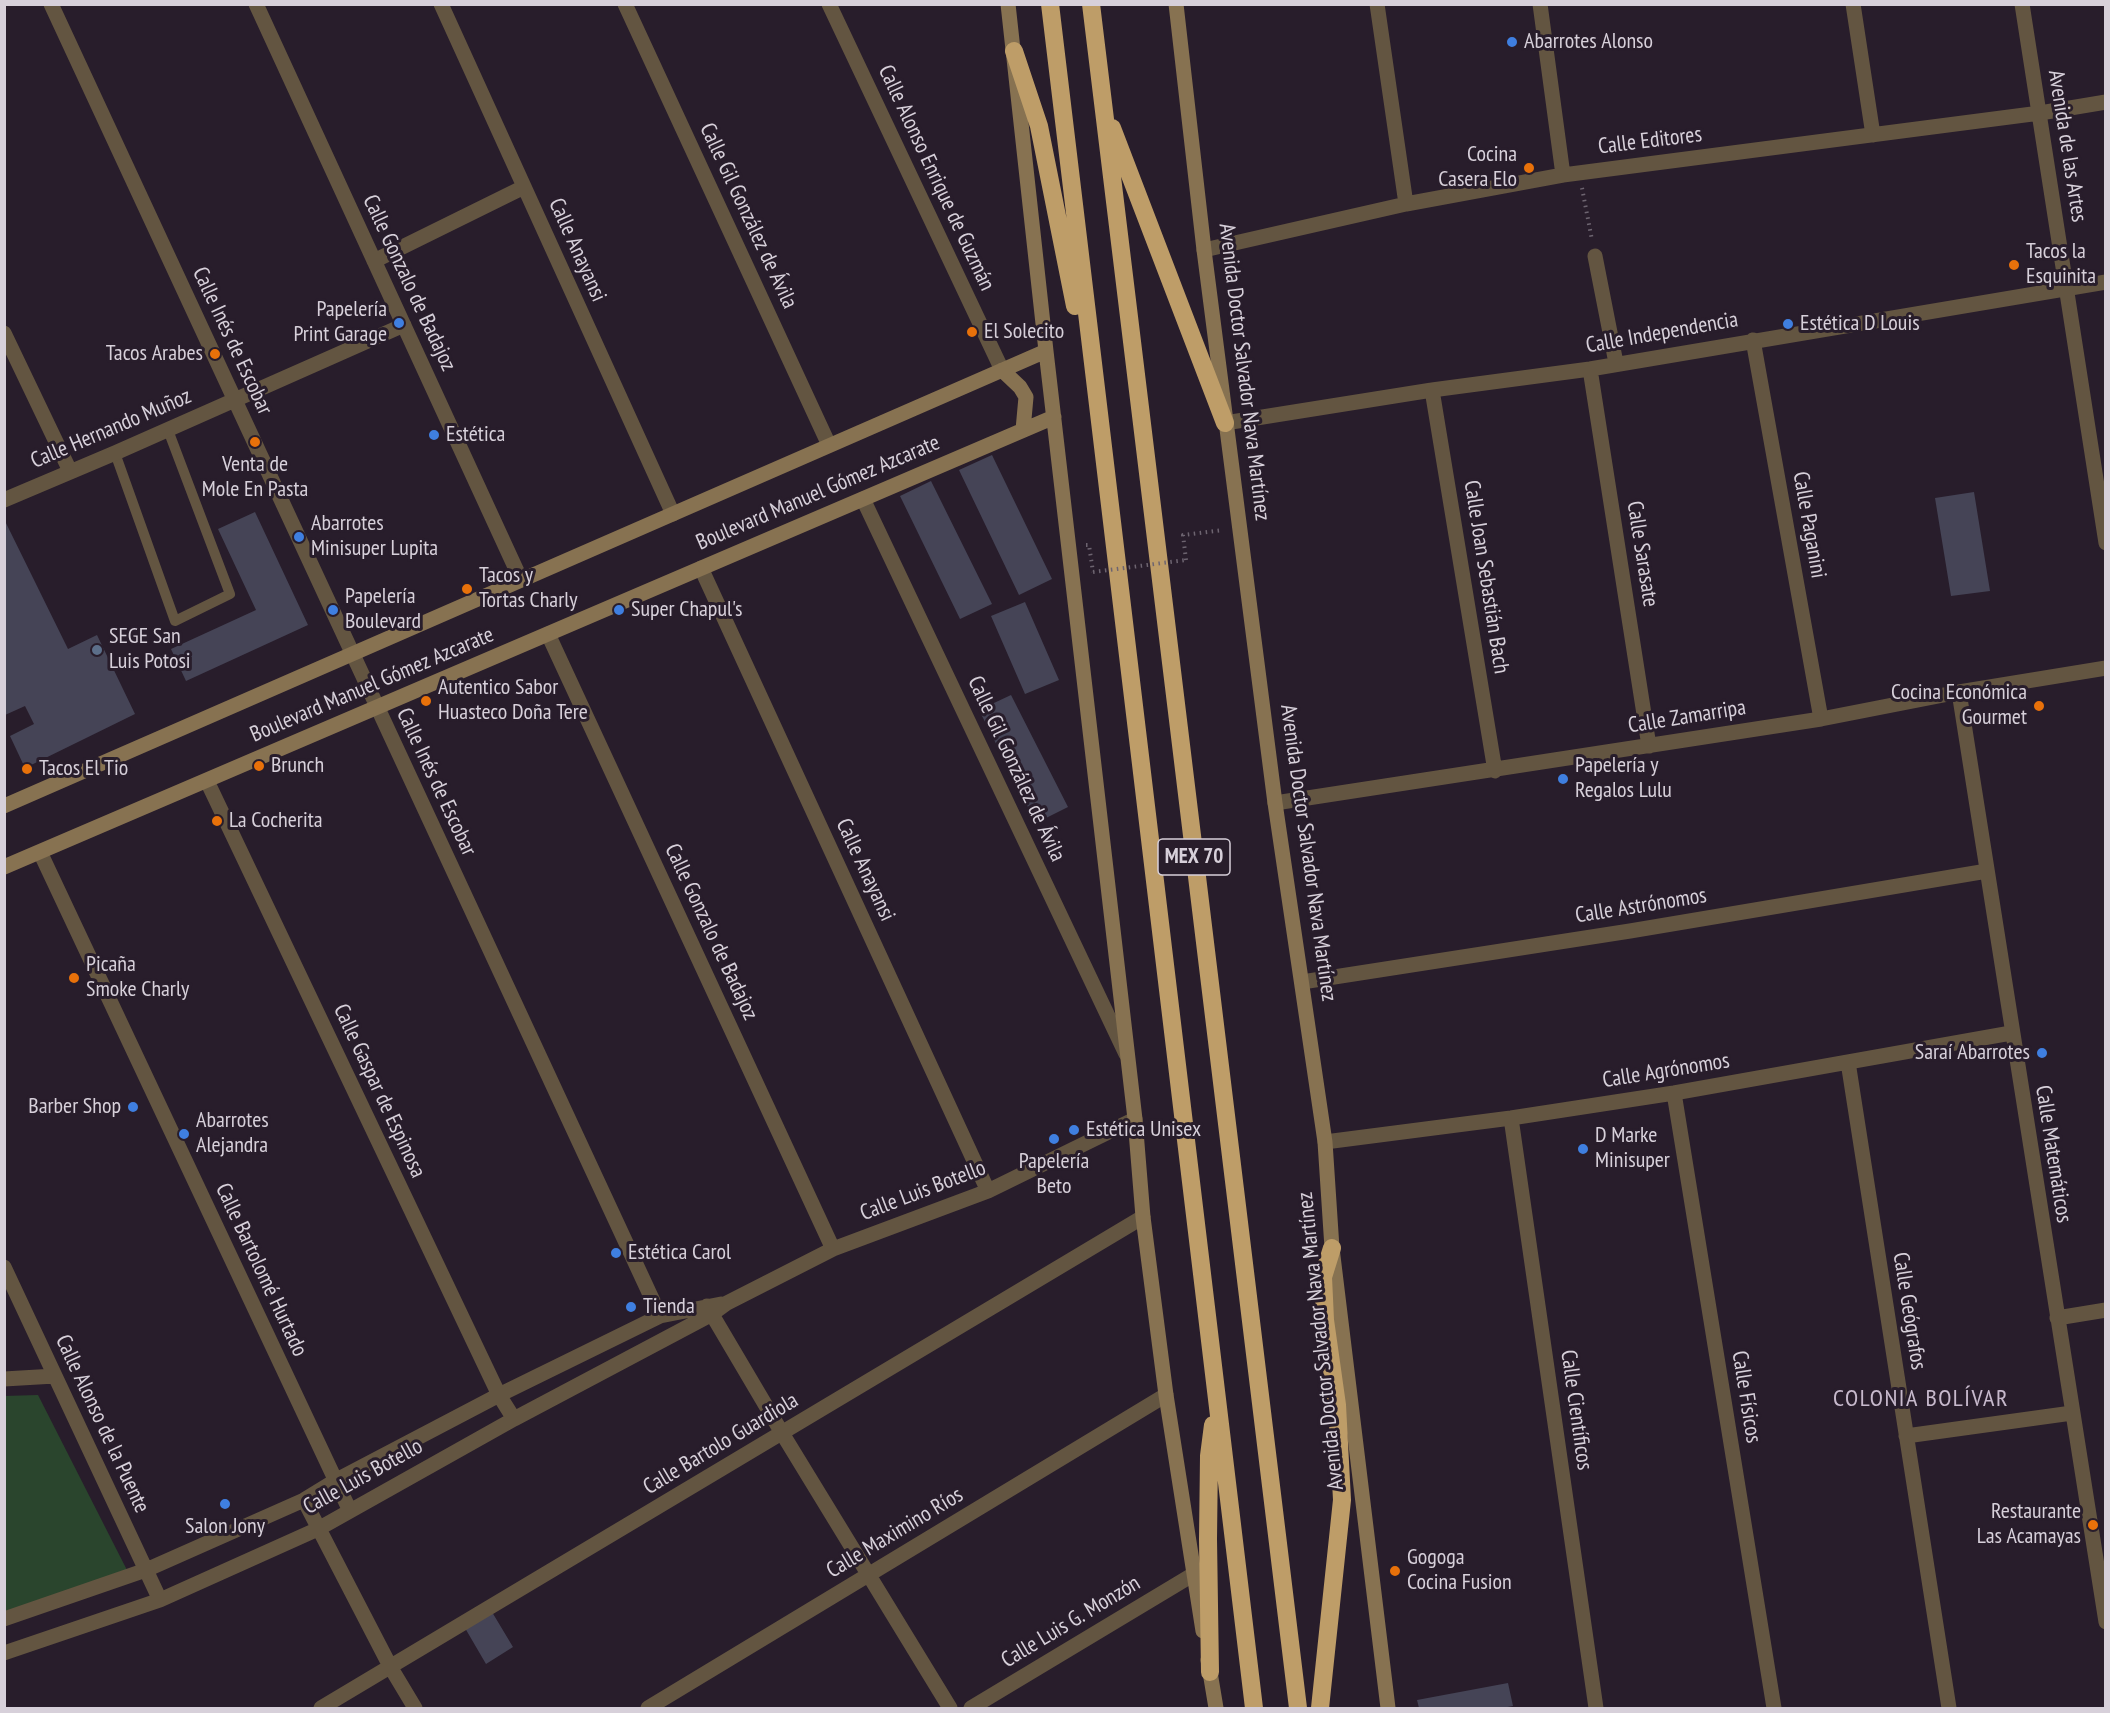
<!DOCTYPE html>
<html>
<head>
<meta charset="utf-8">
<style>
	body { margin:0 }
	#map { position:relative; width:2110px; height:1713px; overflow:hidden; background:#281d2b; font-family:"PT Sans Narrow",sans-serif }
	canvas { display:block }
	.frame { position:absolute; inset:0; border:6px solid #d7d0da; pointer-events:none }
</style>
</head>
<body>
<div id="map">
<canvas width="2110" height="1713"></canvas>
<div class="frame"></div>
</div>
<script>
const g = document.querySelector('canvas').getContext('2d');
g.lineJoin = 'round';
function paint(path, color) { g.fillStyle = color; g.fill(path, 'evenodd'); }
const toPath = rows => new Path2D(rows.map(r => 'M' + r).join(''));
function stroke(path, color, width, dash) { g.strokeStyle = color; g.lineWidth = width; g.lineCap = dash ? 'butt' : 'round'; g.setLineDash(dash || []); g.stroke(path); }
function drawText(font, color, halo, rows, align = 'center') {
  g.font = font + ' "PT Sans Narrow",sans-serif'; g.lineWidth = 6; g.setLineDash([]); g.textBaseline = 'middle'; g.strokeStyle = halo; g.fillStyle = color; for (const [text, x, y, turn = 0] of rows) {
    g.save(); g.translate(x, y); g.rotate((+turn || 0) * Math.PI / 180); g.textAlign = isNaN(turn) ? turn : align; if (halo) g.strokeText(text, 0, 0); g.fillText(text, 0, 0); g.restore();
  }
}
paint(toPath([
	[38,1395,130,1576,4,1622,4,1396]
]), '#2a452d');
paint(toPath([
	[992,455,1052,579,1019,595,959,470],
	[931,481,992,604,960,619,900,496],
	[1974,492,1990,591,1951,596,1935,498],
	[255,512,308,625,186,681,171,649,256,610,218,529],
	[4,519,68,649,97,635,135,714,25,768,10,736,34,724,25,706,5,715,4,714],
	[1025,602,1059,680,1025,694,991,616],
	[1011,695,1068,807,1036,823,979,710],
	[492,1612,513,1647,486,1664,465,1628],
	[1508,1683,1513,1706,1502,1708,1419,1708,1417,1700]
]), '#454456');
stroke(toPath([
	[1582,188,1592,240],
	[1086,545,1089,545,1093,572],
	[1186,560,1183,535,1223,530]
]), '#6d6470', 4, [1.5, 4.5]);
stroke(toPath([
	[115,453,175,621,230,594,168,430]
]), '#635541', 10);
stroke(toPath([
	[51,4,660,1316],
	[256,4,521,580],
	[441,4,673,514],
	[625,4,829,445],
	[829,4,1002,370],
	[1377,4,1406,204],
	[1540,4,1563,175],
	[1853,4,1873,135],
	[2022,4,2106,543],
	[1204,250,1406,204,1563,175,2040,113,2106,102],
	[1595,256,1616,363],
	[374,261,524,187],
	[4,333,70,471],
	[1753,340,1821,719],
	[1590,369,1649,746],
	[1432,390,1495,771],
	[1225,423,1432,390,1590,369,2106,282],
	[863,499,1126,1054],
	[4,500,115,453,404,325],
	[701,568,988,1191],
	[548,634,833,1249],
	[1959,692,2106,1622],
	[207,781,499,1395,514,1419],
	[1275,803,1821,719,1959,692,2106,668],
	[40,852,350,1511],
	[1302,982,1630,931,1987,871],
	[1848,1062,1949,1708],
	[1674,1093,1774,1708],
	[1511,1118,1596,1708],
	[1325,1142,1511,1118,1674,1093,2011,1033],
	[4,1267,160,1600],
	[707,1306,782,1433,950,1708],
	[2057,1318,2106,1310],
	[4,1379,55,1376],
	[1906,1436,2072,1413],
	[304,1500,391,1668,415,1708],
	[4,1619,146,1570,304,1500,335,1481,499,1395,660,1316,721,1304],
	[4,1653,160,1600,318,1529,514,1419,712,1314,727,1303,833,1249,988,1191,1135,1119],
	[321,1708,1143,1217],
	[648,1708,1166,1395],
	[971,1708,1194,1574]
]), '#635541', 15);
stroke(toPath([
	[1008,4,1046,351,1135,1119,1143,1217,1166,1395,1203,1631],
	[1176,4,1204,250,1275,803,1325,1142,1332,1248,1388,1708],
	[1002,370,1020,387,1026,397,1023,430],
	[4,806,1046,351],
	[4,867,1054,417],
	[1208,1660,1216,1708]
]), '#877251', 15);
stroke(toPath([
	[1050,4,1254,1708],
	[1091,4,1298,1708],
	[1014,51,1039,126,1075,306],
	[1112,128,1225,423],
	[1210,1672,1208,1539,1209,1456,1213,1425],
	[1320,1708,1342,1500,1337,1405,1325,1320,1323,1277,1332,1248]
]), '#be9d68', 18);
stroke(toPath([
	[1093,572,1186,560]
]), '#6d6470', 4, [1.5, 4.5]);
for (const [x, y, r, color] of [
	[1512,42,6,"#3f7fe0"],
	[1529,168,6,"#e8710a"],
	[2014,265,6,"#e8710a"],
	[399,323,6,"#3f7fe0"],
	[1788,324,6,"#3f7fe0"],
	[972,332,6,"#e8710a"],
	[215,354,6,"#e8710a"],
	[434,435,6,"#3f7fe0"],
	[255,442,6,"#e8710a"],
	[299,537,6,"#3f7fe0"],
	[467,589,6,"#e8710a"],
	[333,610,6,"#3f7fe0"],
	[619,610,6,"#3f7fe0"],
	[97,650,6,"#5c6f8a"],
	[426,701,6,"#e8710a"],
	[2039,706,6,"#e8710a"],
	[259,766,6,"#e8710a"],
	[27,769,6,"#e8710a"],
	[1563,779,6,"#3f7fe0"],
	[217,821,6,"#e8710a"],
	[74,978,6,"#e8710a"],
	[2042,1053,6,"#3f7fe0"],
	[133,1107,6,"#3f7fe0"],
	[1074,1130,6,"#3f7fe0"],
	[184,1134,6,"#3f7fe0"],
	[1054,1139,6,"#3f7fe0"],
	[1583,1149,6,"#3f7fe0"],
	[616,1253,6,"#3f7fe0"],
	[631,1307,6,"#3f7fe0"],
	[225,1504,6,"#3f7fe0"],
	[2093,1525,6,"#e8710a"],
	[1395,1571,6,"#e8710a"]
]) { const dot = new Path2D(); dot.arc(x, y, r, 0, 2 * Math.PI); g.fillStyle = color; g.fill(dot); stroke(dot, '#281d2b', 2); }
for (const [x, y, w] of [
	[1194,857,72]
]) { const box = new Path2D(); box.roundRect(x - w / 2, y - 18, w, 36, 4.5); g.fillStyle = '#281d2b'; g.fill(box); stroke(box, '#d7d0da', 1.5); }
drawText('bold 21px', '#d7d0da', null, [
	["MEX 70",1194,857]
]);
drawText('22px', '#d7d0da', '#281d2b', [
	["Abarrotes Alonso",1524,42],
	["Cocina",1517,155,"right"],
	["Casera Elo",1517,180,"right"],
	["Tacos la",2026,252],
	["Esquinita",2026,277],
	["Papelería",387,310,"right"],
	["Print Garage",387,335,"right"],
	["Estética D Louis",1800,324],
	["El Solecito",984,332],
	["Tacos Arabes",203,354,"right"],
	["Estética",446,435],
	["Venta de",255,465,"center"],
	["Mole En Pasta",255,490,"center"],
	["Abarrotes",311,524],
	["Minisuper Lupita",311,549],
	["Tacos y",479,576],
	["Tortas Charly",479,601],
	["Papelería",345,597],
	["Boulevard",345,622],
	["Super Chapul's",631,610],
	["SEGE San",109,637],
	["Luis Potosi",109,662],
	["Autentico Sabor",438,688],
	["Huasteco Doña Tere",438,713],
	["Cocina Económica",2027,693,"right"],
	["Gourmet",2027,718,"right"],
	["Brunch",271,766],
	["Papelería y",1575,766],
	["Regalos Lulu",1575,791],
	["Tacos El Tio",39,769],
	["La Cocherita",229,821],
	["Picaña",86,965],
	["Smoke Charly",86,990],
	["Saraí Abarrotes",2030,1053,"right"],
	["Barber Shop",121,1107,"right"],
	["Abarrotes",196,1121],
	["Alejandra",196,1146],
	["Estética Unisex",1086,1130],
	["D Marke",1595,1136],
	["Minisuper",1595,1161],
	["Papelería",1054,1162,"center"],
	["Beto",1054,1187,"center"],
	["Estética Carol",628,1253],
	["Tienda",643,1307],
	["Restaurante",2081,1512,"right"],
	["Las Acamayas",2081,1537,"right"],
	["Salon Jony",225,1527,"center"],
	["Gogoga",1407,1558],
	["Cocina Fusion",1407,1583]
], 'left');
drawText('22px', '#d7d0da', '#281d2b', [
	["Calle Editores",1650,141,-7],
	["Avenida de las Artes",2067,146,81],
	["Calle Alonso Enrique de Guzmán",936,178,65],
	["Calle Gil González de Ávila",748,216,65],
	["Calle Anayansi",577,250,66],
	["Calle Gonzalo de Badajoz",409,283,65],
	["Calle Independencia",1662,333,-10],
	["Calle Inés de Escobar",232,341,65],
	["Avenida Doctor Salvador Nava Martínez",1244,372,83],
	["Calle Hernando Muñoz",111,429,-23],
	["Boulevard Manuel Gómez Azcarate",818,493,-23],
	["Calle Paganini",1809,525,80],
	["Calle Sarasate",1642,554,81],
	["Calle Joan Sebastián Bach",1486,577,81],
	["Boulevard Manuel Gómez Azcarate",372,685,-23],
	["Calle Zamarripa",1687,717,-9],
	["Calle Gil González de Ávila",1016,769,65],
	["Calle Inés de Escobar",436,782,65],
	["Avenida Doctor Salvador Nava Martínez",1308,853,82],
	["Calle Anayansi",865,870,65],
	["Calle Astrónomos",1641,906,-9],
	["Calle Gonzalo de Badajoz",711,932,65],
	["Calle Agrónomos",1666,1071,-9],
	["Calle Gaspar de Espinosa",379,1091,65],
	["Calle Matemáticos",2053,1154,81],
	["Calle Luis Botello",923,1191,-21],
	["Calle Bartolomé Hurtado",261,1270,65],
	["Calle Geógrafos",1909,1311,81],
	["Avenida Doctor Salvador Nava Martínez",1321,1341,-96],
	["Calle Físicos",1746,1397,81],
	["Calle Científicos",1576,1410,82],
	["Calle Alonso de la Puente",102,1424,65],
	["Calle Bartolo Guardiola",721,1444,-31],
	["Calle Luis Botello",363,1477,-29],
	["Calle Maximino Ríos",895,1533,-31],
	["Calle Luis G. Monzón",1071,1622,-31]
]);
g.letterSpacing = '1.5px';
drawText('24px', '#c7b9cc', '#281d2b', [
	["COLONIA BOLÍVAR",1921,1399]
]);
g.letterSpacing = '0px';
</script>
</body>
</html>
